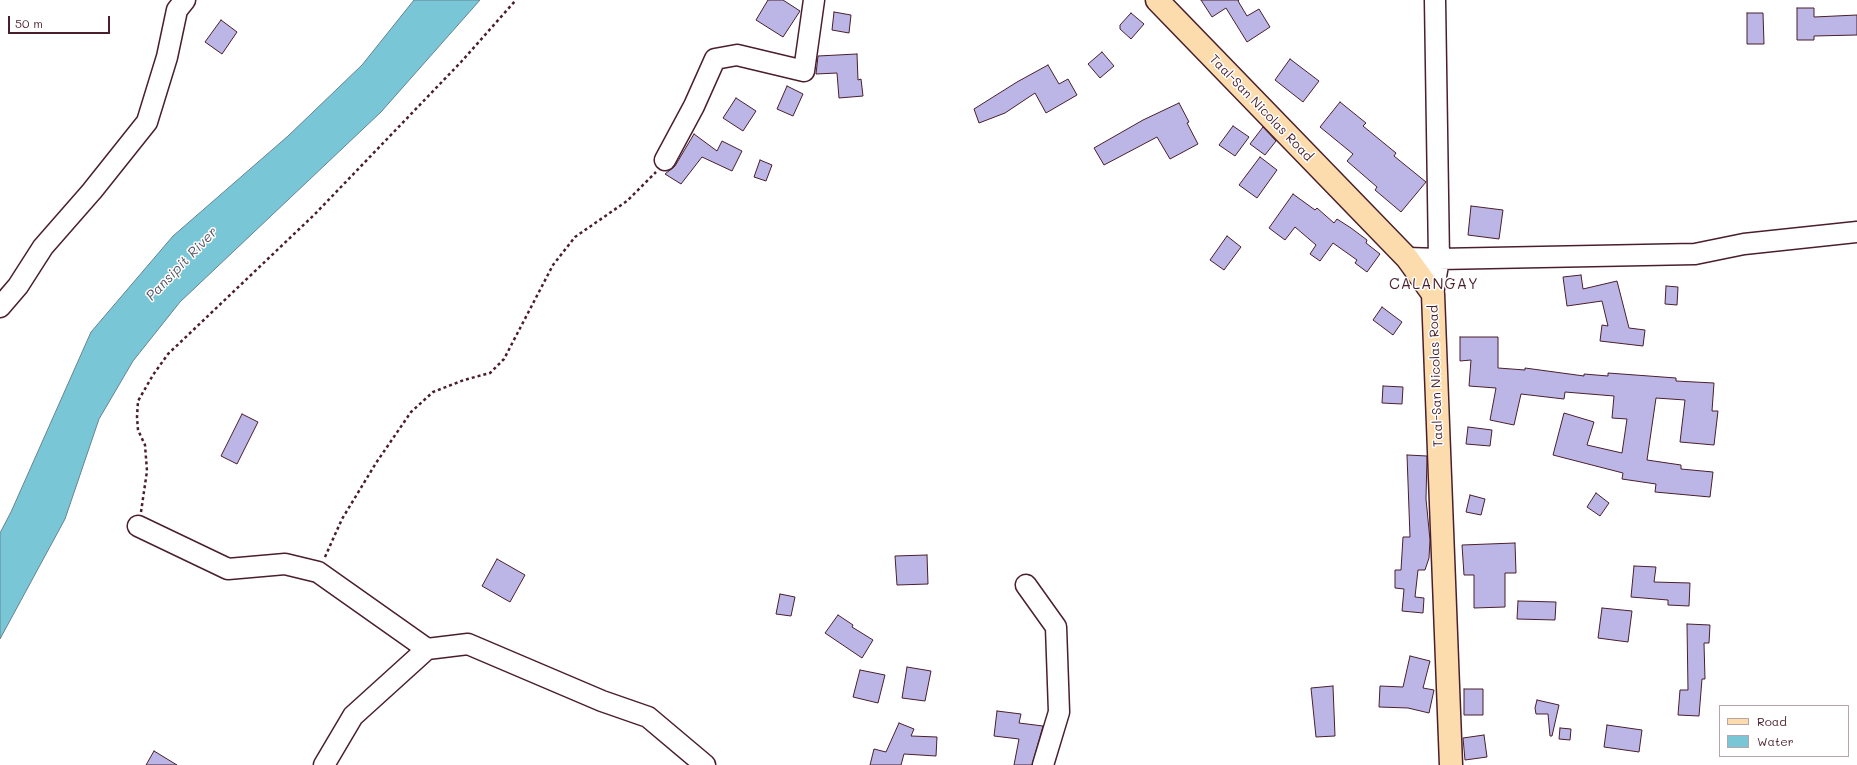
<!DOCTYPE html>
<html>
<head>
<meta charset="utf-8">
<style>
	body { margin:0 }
	#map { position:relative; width:1857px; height:765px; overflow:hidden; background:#fff; font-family:Mali,sans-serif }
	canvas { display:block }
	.legend { position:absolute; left:1719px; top:705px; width:130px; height:52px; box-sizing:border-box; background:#fff; border:1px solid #b7a5aa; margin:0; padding:5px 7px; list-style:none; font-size:12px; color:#4a1f2b }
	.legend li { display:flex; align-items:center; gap:8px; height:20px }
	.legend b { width:20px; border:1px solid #b7a5aa }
	.scale { position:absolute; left:8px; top:16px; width:102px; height:18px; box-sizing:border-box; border:2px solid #4a1f2b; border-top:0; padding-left:5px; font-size:12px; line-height:14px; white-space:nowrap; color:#4a1f2b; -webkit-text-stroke:3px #fff; paint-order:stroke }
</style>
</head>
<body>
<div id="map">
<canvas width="1857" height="765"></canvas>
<ul class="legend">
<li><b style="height:5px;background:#fcdcac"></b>Road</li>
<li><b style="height:11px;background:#79c6d7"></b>Water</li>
</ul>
<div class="scale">50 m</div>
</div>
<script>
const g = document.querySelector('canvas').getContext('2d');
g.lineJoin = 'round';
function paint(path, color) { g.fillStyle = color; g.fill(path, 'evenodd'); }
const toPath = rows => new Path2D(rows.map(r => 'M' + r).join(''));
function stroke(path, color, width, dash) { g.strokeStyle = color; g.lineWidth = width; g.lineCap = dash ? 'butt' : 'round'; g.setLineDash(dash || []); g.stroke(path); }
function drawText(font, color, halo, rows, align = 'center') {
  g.font = font + ' Mali,sans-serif'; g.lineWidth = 3; g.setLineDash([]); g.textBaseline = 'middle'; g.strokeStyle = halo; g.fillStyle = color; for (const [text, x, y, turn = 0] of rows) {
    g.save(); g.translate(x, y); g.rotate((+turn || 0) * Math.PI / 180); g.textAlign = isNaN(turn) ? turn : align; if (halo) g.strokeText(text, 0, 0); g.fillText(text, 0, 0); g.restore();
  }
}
const water = toPath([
	[414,0,480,0,381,112,180,302,133,361,99,419,65,519,0,639,0,533,11,512,91,332,173,236,288,136,362,65,414,0]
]);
paint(water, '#79c6d7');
stroke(water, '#668392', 1);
const building = toPath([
	[768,0,783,0,800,11,783,37,756,20,768,0],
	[1201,0,1239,0,1238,1,1247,16,1259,9,1270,27,1247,42,1226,8,1212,17,1201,0],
	[1797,8,1814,8,1814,17,1857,15,1857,35,1814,36,1814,40,1797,40,1797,8],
	[834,12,851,15,849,33,832,30,834,12],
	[1131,13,1144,24,1131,39,1120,29,1120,25,1131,13],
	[1747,13,1763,13,1764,44,1747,44,1747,13],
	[221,20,237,32,222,54,205,42,221,20],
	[1102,52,1114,66,1100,78,1088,64,1102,52],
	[857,54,858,80,861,79,863,96,839,98,837,73,816,74,818,56,857,54],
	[1290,59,1319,81,1303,102,1275,80,1290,59],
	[1048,65,1059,84,1068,79,1077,95,1046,113,1035,93,1005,113,979,123,974,109,1017,82,1048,65],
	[787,86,803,94,793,116,777,109,787,86],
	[736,98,756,111,743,131,723,118,736,98],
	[1340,102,1366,123,1363,126,1396,153,1394,156,1426,182,1401,212,1375,190,1377,187,1347,161,1353,154,1320,127,1340,102],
	[1179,103,1189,122,1187,123,1198,144,1170,159,1157,137,1104,165,1094,148,1143,120,1179,103],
	[1233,126,1249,137,1235,156,1219,145,1233,126],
	[1263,127,1276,141,1265,155,1250,144,1263,127],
	[694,134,717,151,722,141,742,151,732,171,702,157,681,184,665,174,675,166,694,134],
	[1260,157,1277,170,1257,198,1239,185,1260,157],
	[760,160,772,165,766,181,754,177,760,160],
	[1293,194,1315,210,1317,208,1334,223,1337,219,1351,228,1367,240,1366,243,1380,254,1367,272,1355,263,1357,260,1333,243,1320,261,1310,254,1316,245,1295,227,1285,240,1269,228,1293,194],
	[1471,206,1503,210,1499,239,1468,235,1471,206],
	[1227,236,1241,247,1224,270,1210,260,1227,236],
	[1581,275,1583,289,1617,281,1629,328,1645,330,1643,346,1600,341,1602,325,1608,326,1602,301,1567,306,1563,277,1581,275],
	[1666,286,1678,287,1677,305,1665,304,1666,286],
	[1382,307,1402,322,1393,335,1373,320,1382,307],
	[1460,337,1498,337,1498,368,1525,370,1525,368,1584,376,1584,374,1608,376,1608,373,1676,378,1676,381,1714,383,1712,411,1718,411,1714,445,1680,442,1685,400,1656,398,1647,460,1681,465,1681,469,1713,472,1710,497,1655,492,1656,484,1622,479,1623,473,1553,455,1564,413,1594,422,1587,445,1622,453,1627,419,1612,418,1614,396,1565,392,1564,399,1521,394,1514,425,1490,420,1496,388,1469,386,1471,360,1460,361,1460,337],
	[1383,386,1403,387,1402,404,1382,403,1383,386],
	[242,414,258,422,237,464,221,456,242,414],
	[1468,427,1492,430,1490,446,1466,444,1468,427],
	[1407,455,1427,456,1426,499,1430,540,1429,558,1425,570,1418,570,1415,597,1424,598,1423,613,1402,611,1404,589,1395,588,1395,570,1401,570,1403,537,1410,537,1407,455],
	[1596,493,1609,503,1600,516,1587,507,1596,493],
	[1470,495,1485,499,1481,515,1466,512,1470,495],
	[1515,543,1516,573,1505,573,1505,607,1474,608,1474,575,1464,575,1462,545,1515,543],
	[927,555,928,584,897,585,895,556,927,555],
	[497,559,525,575,510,602,482,586,497,559],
	[1634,566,1656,567,1654,582,1690,583,1689,606,1668,605,1668,600,1631,597,1634,566],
	[780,594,795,597,791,616,776,614,780,594],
	[1518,601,1556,602,1555,620,1517,619,1518,601],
	[1602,608,1632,611,1628,642,1598,638,1602,608],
	[838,615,853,625,852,627,873,640,862,658,825,633,838,615],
	[1687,624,1710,625,1709,643,1704,643,1705,679,1702,679,1699,716,1678,715,1680,690,1688,690,1687,624],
	[1410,656,1430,661,1423,688,1434,690,1429,713,1408,708,1379,707,1380,686,1403,687,1410,656],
	[907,667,931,671,925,701,902,698,907,667],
	[860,670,885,675,878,703,853,697,860,670],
	[1333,686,1335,736,1316,737,1311,688,1333,686],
	[1464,689,1483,689,1483,715,1464,715,1464,689],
	[1537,700,1559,705,1552,736,1550,736,1548,714,1536,714,1535,708,1537,700],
	[997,711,1021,714,1019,723,1043,726,1032,765,1014,765,1019,739,994,736,997,711],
	[899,723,914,729,911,736,937,737,936,756,904,754,901,765,870,765,874,749,886,752,899,723],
	[1607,725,1642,730,1639,752,1604,747,1607,725],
	[1560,728,1571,729,1570,740,1559,739,1560,728],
	[1484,735,1487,757,1465,760,1463,738,1484,735],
	[154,751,177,765,146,765,154,751]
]);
paint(building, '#bcb6e7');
stroke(building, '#4a1f2b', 1);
const minor = toPath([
	[665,160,694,106,715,59,737,55,804,71,814,0],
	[1407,258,1439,259,1695,254,1744,244,1857,232],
	[1433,294,1439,259,1435,0],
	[0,307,18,286,43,247,92,191,147,122,167,57,177,10,185,0],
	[138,526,228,569,285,564,318,572,427,649,468,644,602,701,648,717,705,765],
	[1026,585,1056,627,1059,712,1043,765],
	[324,765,353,716,427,649]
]);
const major = toPath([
	[1157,0,1407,258,1433,294,1451,765]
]);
stroke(minor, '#4a1f2b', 23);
stroke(major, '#4a1f2b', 25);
stroke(toPath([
	[141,512,147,471,145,445,138,430,137,417,138,401,153,375,168,354,315,214,461,62,516,0],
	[325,557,342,519,376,463,411,412,433,392,464,380,490,373,504,359,553,265,575,237,627,201,656,172]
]), '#4a1f2b', 2.5, [3, 3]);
stroke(minor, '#fff', 20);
stroke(major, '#fcdcac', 22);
drawText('13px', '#4a1f2b', '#fff', [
	["Taal-San Nicolas Road",1261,108,46],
	["Taal-San Nicolas Road",1436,376,-92]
]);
drawText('italic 14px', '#5a5967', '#fff', [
	["Pansipit River",182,264,-46]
]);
g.letterSpacing = '1px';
drawText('15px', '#4a1f2b', '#fff', [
	["CALANGAY",1434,284]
]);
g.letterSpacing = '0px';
</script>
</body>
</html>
